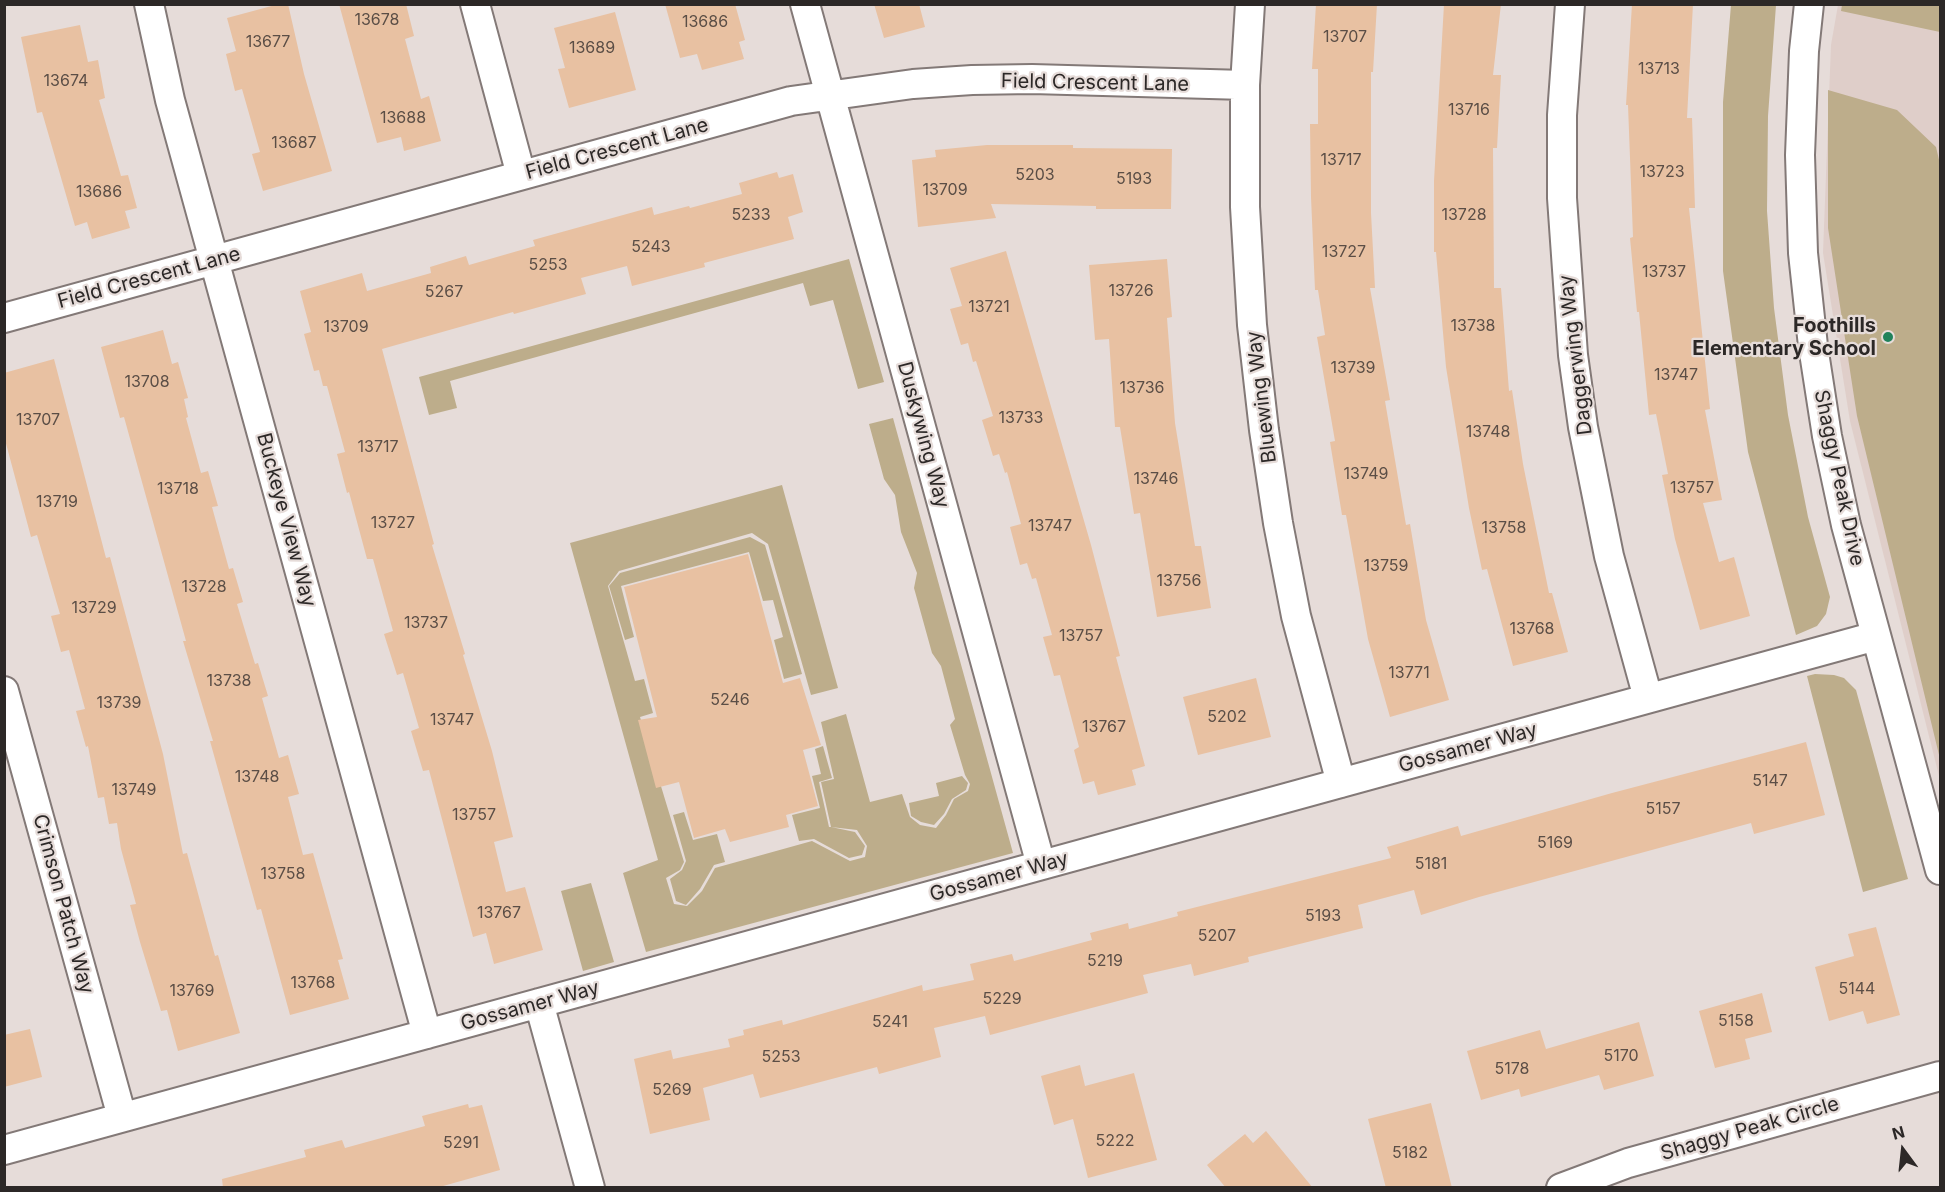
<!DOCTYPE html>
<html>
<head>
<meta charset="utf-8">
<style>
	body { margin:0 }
	#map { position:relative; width:1945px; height:1192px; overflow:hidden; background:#e6dcd9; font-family:Inter,sans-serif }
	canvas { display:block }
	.frame { position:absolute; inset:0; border:6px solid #2c2827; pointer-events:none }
	.north { position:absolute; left:1873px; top:1120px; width:60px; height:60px; -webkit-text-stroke:4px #e6dcd9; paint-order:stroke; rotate:345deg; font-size:16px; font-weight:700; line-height:24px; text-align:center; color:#2c2827 }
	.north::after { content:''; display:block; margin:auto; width:21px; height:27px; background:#2c2827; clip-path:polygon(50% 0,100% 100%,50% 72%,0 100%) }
</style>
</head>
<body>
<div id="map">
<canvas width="1945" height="1192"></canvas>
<div class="frame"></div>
<div class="north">N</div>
</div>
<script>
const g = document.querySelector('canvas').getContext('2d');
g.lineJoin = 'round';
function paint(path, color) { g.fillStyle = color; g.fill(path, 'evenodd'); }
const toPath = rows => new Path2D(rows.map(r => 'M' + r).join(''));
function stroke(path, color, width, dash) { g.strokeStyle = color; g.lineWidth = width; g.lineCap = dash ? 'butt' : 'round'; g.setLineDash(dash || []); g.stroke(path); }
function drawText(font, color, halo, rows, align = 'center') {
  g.font = font + ' Inter,sans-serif'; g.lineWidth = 4.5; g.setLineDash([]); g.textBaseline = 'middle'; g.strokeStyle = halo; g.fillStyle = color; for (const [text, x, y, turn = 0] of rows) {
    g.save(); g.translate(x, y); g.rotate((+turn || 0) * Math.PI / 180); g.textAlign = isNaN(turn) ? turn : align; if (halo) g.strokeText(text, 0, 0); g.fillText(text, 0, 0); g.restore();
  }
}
paint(toPath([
	[1838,5,1940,5,1940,780,1850,421,1823,253,1831,45]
]), '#dfcec9');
paint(toPath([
	[1731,5,1776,5,1768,116,1767,211,1774,308,1788,415,1808,517,1830,597,1826,614,1817,626,1796,635,1748,452,1723,271,1723,102],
	[1842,5,1940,5,1940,32,1841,11],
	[1828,90,1897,110,1936,147,1940,164,1940,759,1857,416,1828,228],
	[849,259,884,382,858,389,833,300,810,306,803,283,450,381,457,408,429,415,419,377],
	[893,418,1013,853,646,952,623,873,658,860,570,543,782,485,838,688,811,695,768,544,752,533,619,571,608,586,635,681,644,679,653,713,640,717,684,862,680,870,666,878,674,904,687,906,702,891,715,868,812,841,850,861,865,857,867,846,857,830,831,827,855,832,865,846,862,855,849,858,814,839,799,841,792,815,820,808,812,776,821,774,815,749,823,746,832,778,819,782,829,827,831,827,821,782,834,779,821,722,846,714,870,802,902,794,910,817,920,825,936,828,946,815,954,799,968,791,970,784,965,775,950,725,955,719,941,666,932,653,914,588,917,573,901,532,895,495,884,479,869,424],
	[750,537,765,545,802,674,784,679,774,640,783,637,773,600,763,601,749,552,621,586,634,637,625,640,609,586,620,573],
	[1815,674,1834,675,1844,678,1856,690,1908,879,1863,892,1807,676],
	[962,776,968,783,966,790,952,799,944,814,934,825,921,822,911,816,909,803,939,796,936,783],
	[684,812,693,840,717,834,725,862,714,865,700,889,686,905,676,901,670,879,682,870,686,861,673,815],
	[591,883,614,962,583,971,561,891]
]), '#bdad8b');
paint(toPath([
	[279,4,288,4,304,74,332,171,263,191,252,154,260,152,242,89,235,91,226,54,236,51,227,18],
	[339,4,406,4,414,36,405,39,421,99,429,96,441,141,404,151,401,137,377,143],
	[665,4,735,4,745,40,739,42,744,59,702,70,697,54,680,58],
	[874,4,919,4,925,27,884,38],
	[1316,4,1377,4,1373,72,1371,72,1371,213,1375,288,1370,288,1390,400,1385,401,1406,525,1410,524,1426,620,1449,700,1390,717,1368,639,1346,515,1342,515,1330,442,1335,441,1317,337,1325,335,1318,290,1315,290,1311,197,1310,124,1318,124,1318,69,1312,69],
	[1444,4,1501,4,1493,75,1501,75,1497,148,1493,148,1494,288,1501,288,1509,391,1512,390,1523,464,1549,593,1552,593,1568,652,1513,666,1487,569,1482,570,1469,508,1446,367,1436,252,1434,252,1434,181],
	[1632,4,1693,4,1687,118,1692,118,1695,208,1689,208,1710,409,1705,410,1722,500,1703,503,1719,562,1734,557,1750,616,1700,630,1675,539,1662,475,1668,474,1656,414,1649,415,1639,312,1637,312,1630,238,1633,237,1628,105,1626,105],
	[615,12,636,90,569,108,558,69,565,68,554,28],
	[80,25,88,62,98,60,105,98,99,100,121,176,128,175,137,208,125,211,130,228,92,239,87,222,75,226,42,112,37,113,21,37],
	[987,145,1073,145,1073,148,1172,149,1171,209,1096,209,1096,206,991,204,996,218,918,227,912,160,936,157,935,150],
	[777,172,779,178,793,174,803,212,788,217,794,239,704,263,705,267,632,286,627,266,581,278,586,294,514,314,513,312,382,349,434,544,432,545,465,654,463,655,492,751,513,837,494,842,506,892,525,887,543,950,494,964,486,933,473,937,429,770,423,771,411,731,419,728,403,673,397,675,384,634,393,631,373,559,367,559,349,492,347,493,337,454,345,452,327,386,323,386,319,370,314,371,304,334,311,332,300,291,362,273,367,291,431,273,430,267,466,256,469,265,535,246,533,240,652,207,654,215,689,206,690,208,742,194,739,183],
	[1006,251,1091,545,1120,656,1116,657,1145,766,1132,770,1136,785,1098,795,1094,781,1083,784,1074,750,1079,747,1060,675,1054,676,1043,637,1052,635,1036,578,1032,579,1027,563,1020,565,1010,527,1021,524,1007,472,1005,473,999,454,993,456,982,420,993,416,976,361,973,362,968,343,961,345,950,309,962,306,950,268],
	[1167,259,1172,317,1167,318,1175,423,1195,546,1201,546,1211,608,1157,617,1140,513,1134,514,1120,427,1115,427,1109,339,1095,340,1089,265],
	[163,330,172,364,178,362,188,398,184,399,188,417,186,418,201,473,208,471,218,506,212,507,229,569,233,568,243,602,237,604,255,664,258,663,268,696,262,698,279,758,288,755,299,794,288,797,303,855,313,853,343,959,338,960,349,999,290,1015,261,909,257,910,210,741,213,741,183,641,186,641,124,417,120,418,101,347],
	[54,359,106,558,110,557,163,754,183,854,187,853,215,956,218,955,240,1033,178,1051,167,1010,161,1011,140,942,130,905,136,904,121,849,117,823,109,824,104,797,98,798,88,746,86,747,76,711,85,709,69,650,61,652,51,616,60,614,37,535,31,537,4,436,4,373],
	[748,554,783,683,800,678,821,745,803,750,818,806,786,815,789,827,730,842,725,829,694,838,679,782,656,788,638,720,657,717,624,587],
	[1256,678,1271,737,1198,755,1183,697],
	[1806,742,1825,815,1754,834,1751,823,1479,897,1421,915,1414,890,1358,905,1363,928,1248,957,1249,962,1194,976,1191,964,1143,975,1148,993,990,1035,985,1016,934,1028,941,1057,879,1074,877,1067,760,1098,753,1074,703,1088,710,1120,650,1134,634,1059,671,1050,673,1059,730,1047,728,1039,744,1035,743,1030,782,1020,783,1025,922,985,923,991,974,980,970,964,1012,954,1014,961,1092,940,1090,933,1128,923,1129,929,1178,916,1177,912,1391,858,1387,847,1458,826,1461,836,1612,793],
	[1876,927,1900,1015,1867,1024,1863,1011,1829,1021,1815,967,1854,956,1848,934],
	[1762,993,1772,1032,1745,1039,1750,1059,1715,1068,1699,1011],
	[1639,1022,1654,1076,1604,1090,1599,1075,1521,1097,1519,1089,1481,1100,1467,1051,1540,1030,1546,1049],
	[30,1029,42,1077,4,1087,4,1035],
	[1080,1065,1085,1086,1134,1073,1157,1160,1088,1178,1073,1119,1054,1125,1041,1076],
	[1431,1103,1452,1188,1386,1188,1368,1119],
	[468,1104,469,1108,482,1105,500,1170,436,1188,223,1188,222,1179,306,1157,304,1150,342,1140,345,1148,425,1126,422,1116],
	[1266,1131,1313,1188,1226,1188,1207,1165,1245,1134,1253,1143]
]), '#e8c1a2');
const minor = toPath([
	[149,4,170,100,427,1034],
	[475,4,521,175],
	[805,4,1041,865],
	[1250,4,1245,85,1245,207,1252,325,1264,430,1278,523,1296,616,1341,783],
	[1570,4,1562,115,1562,198,1573,355,1583,427,1609,556,1648,698],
	[1809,4,1804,51,1800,155,1803,253,1813,346,1827,436,1846,525,1940,870],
	[4,318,791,101,913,84,972,80,1032,79,1245,85],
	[4,691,122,1117],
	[539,1003,590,1188],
	[4,1150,1876,636],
	[1561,1188,1628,1163,1940,1076]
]);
stroke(minor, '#837977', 32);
stroke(minor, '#fff', 28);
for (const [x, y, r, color] of [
	[1888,337,6,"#20825b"]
]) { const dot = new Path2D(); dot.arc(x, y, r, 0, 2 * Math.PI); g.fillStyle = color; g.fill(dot); stroke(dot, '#e6dcd9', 2); }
drawText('16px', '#5b4e46', null, [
	["13678",377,20],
	["13686",705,22],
	["13707",1345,37],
	["13677",268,42],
	["13689",592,48],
	["13713",1659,69],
	["13674",66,81],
	["13716",1469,110],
	["13688",403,118],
	["13687",294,143],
	["13717",1341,160],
	["13723",1662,172],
	["5203",1035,175],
	["5193",1134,179],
	["13709",945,190],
	["13686",99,192],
	["5233",751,215],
	["13728",1464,215],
	["5243",651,247],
	["13727",1344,252],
	["5253",548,265],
	["13737",1664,272],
	["13726",1131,291],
	["5267",444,292],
	["13721",989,307],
	["13738",1473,326],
	["13709",346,327],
	["13739",1353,368],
	["13747",1676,375],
	["13708",147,382],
	["13736",1142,388],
	["13733",1021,418],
	["13707",38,420],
	["13748",1488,432],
	["13717",378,447],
	["13749",1366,474],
	["13746",1156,479],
	["13757",1692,488],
	["13718",178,489],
	["13719",57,502],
	["13727",393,523],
	["13747",1050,526],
	["13758",1504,528],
	["13759",1386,566],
	["13756",1179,581],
	["13728",204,587],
	["13729",94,608],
	["13737",426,623],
	["13768",1532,629],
	["13757",1081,636],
	["13771",1409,673],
	["13738",229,681],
	["5246",730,700],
	["13739",119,703],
	["5202",1227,717],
	["13747",452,720],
	["13767",1104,727],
	["13748",257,777],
	["5147",1770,781],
	["13749",134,790],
	["5157",1663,809],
	["13757",474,815],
	["5169",1555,843],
	["5181",1431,864],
	["13758",283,874],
	["13767",499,913],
	["5193",1323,916],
	["5207",1217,936],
	["5219",1105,961],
	["13768",313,983],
	["5144",1857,989],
	["13769",192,991],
	["5229",1002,999],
	["5158",1736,1021],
	["5241",890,1022],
	["5170",1621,1056],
	["5253",781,1057],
	["5178",1512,1069],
	["5269",672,1090],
	["5222",1115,1141],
	["5291",461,1143],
	["5182",1410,1153]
]);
drawText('20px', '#2c2827', '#e6dcd9', [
	["Field Crescent Lane",1095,83,1],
	["Field Crescent Lane",617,149,-15],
	["Field Crescent Lane",149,278,-15],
	["Daggerwing Way",1576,355,-97],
	["Bluewing Way",1262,397,-97],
	["Duskywing Way",923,435,75],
	["Shaggy Peak Drive",1839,478,78],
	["Buckeye View Way",286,520,75],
	["Gossamer Way",1468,748,-15],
	["Gossamer Way",999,877,-15],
	["Crimson Patch Way",63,904,75],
	["Gossamer Way",530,1006,-15],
	["Shaggy Peak Circle",1750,1129,-16]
]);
drawText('bold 20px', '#2c2827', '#e6dcd9', [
	["Foothills",1876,326],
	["Elementary School",1876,349]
], 'right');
</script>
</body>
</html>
